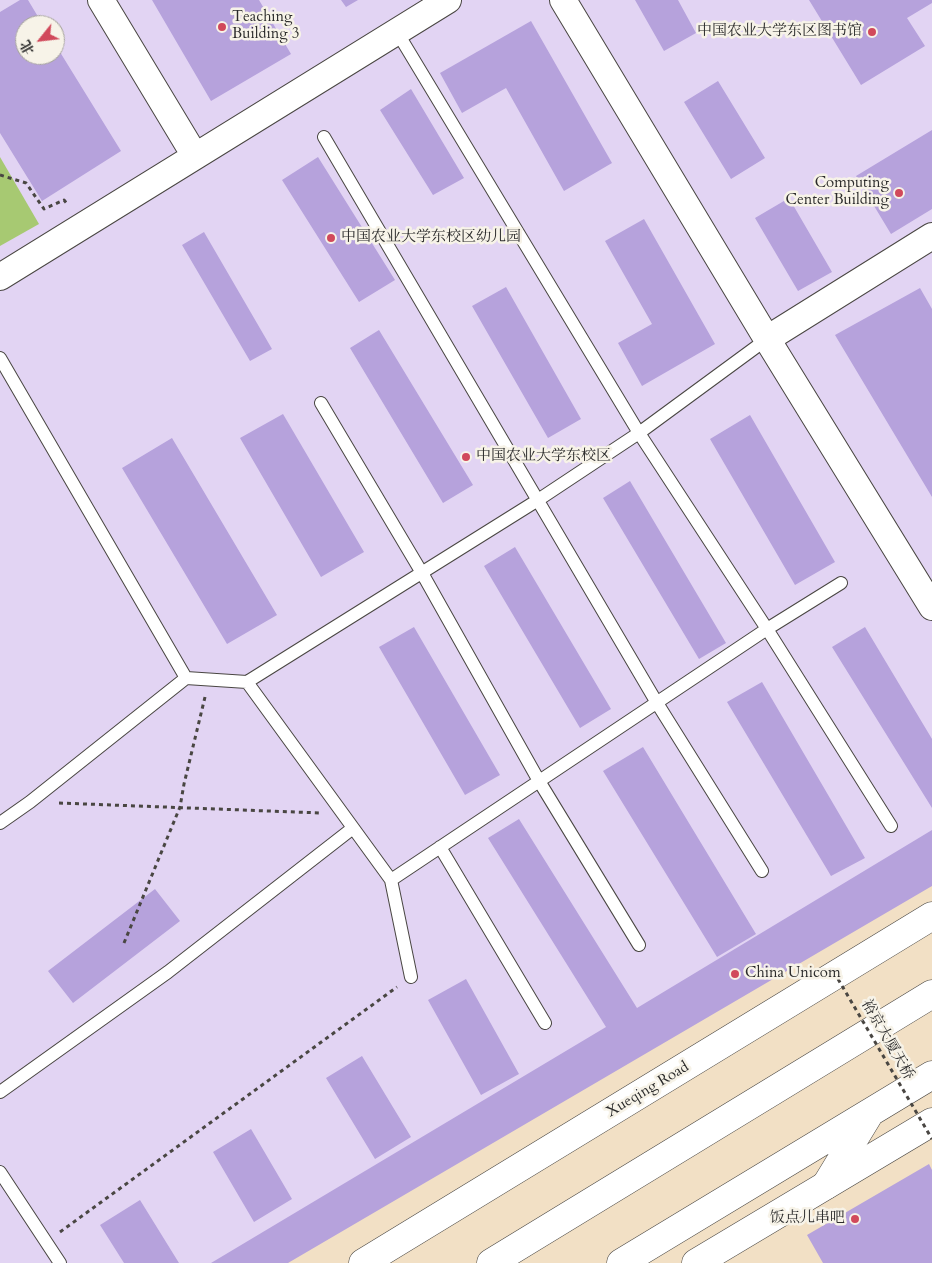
<!DOCTYPE html>
<html>
<head>
<meta charset="utf-8">
<style>
	body { margin:0 }
	#map { position:relative; width:932px; height:1263px; overflow:hidden; background:#f2e0c5; font-family:Cardo,"Noto Serif SC",serif }
	canvas { display:block }
	.north { position:absolute; left:15px; top:15px; width:50px; height:50px; box-sizing:border-box; background:#f7f3e8; border:1px solid #a5a39c; border-radius:50%; rotate:241deg; font-size:14px; font-weight:700; line-height:20px; text-align:center; color:#2b2b2b }
	.north::after { content:''; display:block; margin:auto; width:18px; height:22px; background:#d1495b; clip-path:polygon(50% 0,100% 100%,50% 72%,0 100%) }
</style>
</head>
<body>
<div id="map">
<canvas width="932" height="1263"></canvas>
<div class="north">北</div>
</div>
<script>
const g = document.querySelector('canvas').getContext('2d');
g.lineJoin = 'round';
function paint(path, color) { g.fillStyle = color; g.fill(path, 'evenodd'); }
const toPath = rows => new Path2D(rows.map(r => 'M' + r).join(''));
function stroke(path, color, width, dash) { g.strokeStyle = color; g.lineWidth = width; g.lineCap = dash ? 'butt' : 'round'; g.setLineDash(dash || []); g.stroke(path); }
function drawText(font, color, halo, rows, align = 'center') {
  g.font = font + ' Cardo,"Noto Serif SC",serif'; g.lineWidth = 5; g.setLineDash([]); g.textBaseline = 'middle'; g.strokeStyle = halo; g.fillStyle = color; for (const [text, x, y, turn = 0] of rows) {
    g.save(); g.translate(x, y); g.rotate((+turn || 0) * Math.PI / 180); g.textAlign = isNaN(turn) ? turn : align; if (halo) g.strokeText(text, 0, 0); g.fillText(text, 0, 0); g.restore();
  }
}
paint(toPath([
	[0,0,932,0,932,859,286,1263,0,1263],
	[25,25,55,25,55,55,25,55]
]), '#e2d4f3');
paint(toPath([
	[0,157,39,224,0,246]
]), '#a7c972');
paint(toPath([
	[20,0,28,0,43,25,25,25,25,55,55,55,55,44,121,151,42,201,0,133,0,12],
	[152,0,259,0,291,54,211,101],
	[341,0,358,0,346,7],
	[635,0,678,0,696,33,664,51],
	[809,0,932,0,932,3,907,18,925,46,861,85],
	[531,21,612,163,564,191,506,88,462,113,440,73],
	[718,81,765,158,731,179,684,102],
	[411,89,464,178,433,195,380,110],
	[932,130,932,209,891,234,856,176],
	[318,157,395,280,359,302,282,180],
	[789,198,832,272,798,291,755,218],
	[644,219,715,344,642,386,618,343,652,324,605,241],
	[204,232,272,349,250,361,182,245],
	[506,287,581,419,548,438,472,306],
	[920,288,932,309,932,497,835,335],
	[379,330,473,485,443,503,350,348],
	[283,414,364,552,321,577,240,438],
	[750,415,835,562,795,585,710,439],
	[172,438,277,615,227,644,122,468],
	[630,481,726,643,699,659,603,498],
	[515,547,611,709,580,728,484,566],
	[414,627,500,775,465,795,379,647],
	[865,627,932,739,932,808,832,647],
	[762,682,865,858,831,876,727,702],
	[643,747,756,934,717,957,603,771],
	[519,819,637,1008,932,830,932,886,288,1263,211,1263,606,1027,488,838],
	[155,889,180,921,73,1003,48,971],
	[466,979,519,1074,481,1095,428,1000],
	[362,1056,411,1137,375,1159,326,1078],
	[251,1129,292,1199,254,1222,213,1152],
	[929,1164,932,1170,932,1263,823,1263,807,1235],
	[140,1200,179,1263,124,1263,100,1225]
]), '#b6a2dc');
const lane = toPath([
	[397,32,639,433,767,629,891,826],
	[324,137,657,703,762,871],
	[0,358,186,678],
	[321,403,422,573,539,781,639,945],
	[247,682,538,500,639,433,767,339],
	[0,823,30,802,186,678,247,682,391,880],
	[440,847,545,1023],
	[411,977,391,880,767,629,841,583],
	[0,1092,168,972,353,828],
	[0,1172,60,1263]
]);
const street = toPath([
	[101,0,195,156],
	[563,0,767,339,932,607],
	[0,277,448,0],
	[767,339,932,236]
]);
const secondary = toPath([
	[363,1263,932,916],
	[696,1263,932,1122]
]);
const primary = toPath([
	[826,1185,868,1116],
	[491,1263,932,994],
	[621,1263,932,1075]
]);
stroke(lane, '#494642', 14);
stroke(street, '#494642', 28);
stroke(secondary, '#494642', 29);
stroke(primary, '#494642', 29);
stroke(toPath([
	[0,175,26,183,44,209,64,200,68,205],
	[59,803,321,813],
	[124,943,180,807,184,784,205,697],
	[60,1232,397,987]
]), '#494642', 3, [4, 4]);
stroke(lane, '#fff', 12);
stroke(street, '#fff', 26);
stroke(secondary, '#fff', 28);
stroke(primary, '#fff', 28);
stroke(toPath([
	[838,979,932,1139]
]), '#494642', 3, [4, 4]);
for (const [x, y, r, color] of [
	[222,27,5,"#d1495b"],
	[872,32,5,"#d1495b"],
	[899,193,5,"#d1495b"],
	[331,238,5,"#d1495b"],
	[466,457,5,"#d1495b"],
	[735,974,5,"#d1495b"],
	[855,1219,5,"#d1495b"]
]) { const dot = new Path2D(); dot.arc(x, y, r, 0, 2 * Math.PI); g.fillStyle = color; g.fill(dot); stroke(dot, '#f7f3e8', 2); }
drawText('15px', '#2b2b2b', '#f7f3e8', [
	["Teaching",232,18],
	["Building 3",232,35],
	["中国农业大学东区图书馆",862,32,"right"],
	["Computing",889,184,"right"],
	["Center Building",889,201,"right"],
	["中国农业大学东校区幼儿园",341,238],
	["中国农业大学东校区",476,457],
	["China Unicom",745,974],
	["饭点儿串吧",845,1219,"right"]
], 'left');
drawText('15px', '#2b2b2b', '#f7f3e8', [
	["裕京大厦天桥",887,1040,60],
	["Xueqing Road",648,1090,-31]
]);
</script>
</body>
</html>
